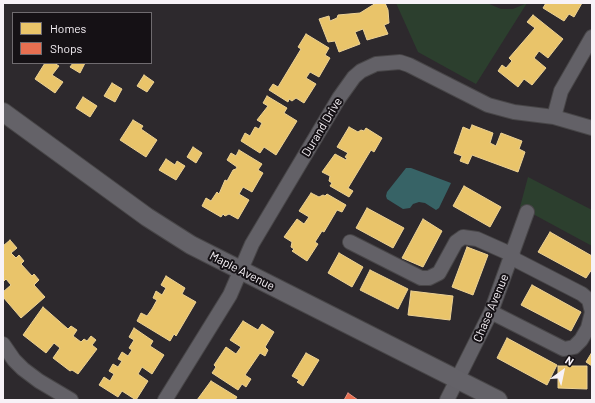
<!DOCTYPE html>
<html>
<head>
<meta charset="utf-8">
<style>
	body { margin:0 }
	#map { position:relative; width:595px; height:403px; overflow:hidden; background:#2d292d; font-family:Barlow,sans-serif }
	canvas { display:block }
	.frame { position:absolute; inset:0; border:4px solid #f7f2f7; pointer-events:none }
	.legend { position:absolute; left:12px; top:12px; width:140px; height:52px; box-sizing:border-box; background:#151115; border:1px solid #6f6b6f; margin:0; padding:5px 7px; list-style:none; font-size:12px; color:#f7f2f7 }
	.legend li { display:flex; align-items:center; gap:8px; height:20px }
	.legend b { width:20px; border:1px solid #6f6b6f }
	.north { position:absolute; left:543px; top:351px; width:40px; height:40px; -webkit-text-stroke:3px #151115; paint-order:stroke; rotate:33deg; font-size:11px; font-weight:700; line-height:16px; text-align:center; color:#f7f2f7 }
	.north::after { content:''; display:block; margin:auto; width:14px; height:18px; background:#f7f2f7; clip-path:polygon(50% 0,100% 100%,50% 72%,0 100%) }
</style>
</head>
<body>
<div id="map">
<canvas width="595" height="403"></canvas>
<div class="frame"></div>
<ul class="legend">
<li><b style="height:11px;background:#e9c46a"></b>Homes</li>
<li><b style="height:11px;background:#e76f51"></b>Shops</li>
</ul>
<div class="north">N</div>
</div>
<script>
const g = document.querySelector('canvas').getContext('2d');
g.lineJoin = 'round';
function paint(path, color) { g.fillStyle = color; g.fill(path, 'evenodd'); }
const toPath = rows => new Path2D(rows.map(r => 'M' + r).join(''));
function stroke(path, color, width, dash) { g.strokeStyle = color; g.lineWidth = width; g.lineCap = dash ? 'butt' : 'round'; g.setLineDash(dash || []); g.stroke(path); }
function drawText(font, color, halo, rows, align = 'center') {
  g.font = font + ' Barlow,sans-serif'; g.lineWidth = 4; g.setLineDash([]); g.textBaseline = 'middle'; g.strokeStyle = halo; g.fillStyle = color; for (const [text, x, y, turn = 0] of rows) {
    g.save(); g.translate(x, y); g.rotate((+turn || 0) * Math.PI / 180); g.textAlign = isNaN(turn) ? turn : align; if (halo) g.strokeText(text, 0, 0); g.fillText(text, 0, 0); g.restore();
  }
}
paint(toPath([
	[396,3,487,3,501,9,513,9,527,3,476,84,418,52],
	[528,177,592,210,592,246,520,207]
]), '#2c3f2e');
paint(toPath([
	[406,168,411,168,451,183,439,208,436,210,425,203,419,202,413,204,410,208,403,209,387,199,386,196,387,192]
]), '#376366');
const homes = toPath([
	[376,3,385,3,388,10,389,23,384,25,388,34,367,40,363,29,355,32,360,44,339,52,335,41,328,42,319,19,329,16,330,21,337,18,338,15,360,13,376,3],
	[546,3,582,3,574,17,569,14,564,21,543,8,546,3],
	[533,15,563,39,548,58,539,51,534,58,546,68,532,85,524,79,518,87,498,71,502,65,506,68,512,61,509,58,535,28,527,22,533,15],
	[306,34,329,48,325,55,330,58,319,77,310,72,306,78,316,84,304,103,296,98,292,101,289,99,288,102,269,90,273,84,278,87,301,49,298,47,306,34],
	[45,63,54,63,59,66,52,75,63,82,55,93,35,79,45,63],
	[73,63,85,63,80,73,70,67,73,63],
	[144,75,154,82,147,92,137,86,144,75],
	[112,83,122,89,115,102,104,96,112,83],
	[267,96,287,108,284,113,297,121,276,155,264,147,260,153,241,141,245,133,250,136,255,127,259,129,262,123,257,120,268,106,263,103,267,96],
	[83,97,97,106,90,117,76,108,83,97],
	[133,120,143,126,141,129,157,140,146,157,120,140,133,120],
	[472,125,493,133,490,143,496,146,501,133,522,141,519,149,525,152,518,172,472,155,468,164,460,161,462,156,454,153,463,127,470,130,472,125],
	[349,127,358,132,361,130,364,131,366,128,382,138,374,152,371,150,348,188,353,191,349,197,330,186,332,183,329,181,330,176,322,172,335,154,346,160,347,158,345,157,348,153,337,147,349,127],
	[193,147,202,153,196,163,187,157,193,147],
	[239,150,262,164,258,170,263,173,252,192,243,187,239,194,249,200,238,219,229,214,225,216,223,214,221,217,202,206,206,198,211,201,217,192,219,194,225,180,227,181,233,170,236,169,237,167,227,160,231,153,236,156,239,150],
	[166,159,175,165,177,161,185,166,176,180,159,170,166,159],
	[464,186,501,207,490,227,453,206,464,186],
	[311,193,319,197,323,195,325,196,327,194,346,205,342,212,337,210,324,232,322,231,315,242,318,244,307,261,292,251,294,249,291,247,292,242,284,237,297,219,304,224,309,217,299,211,311,193],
	[367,208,404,228,393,248,356,228,367,208],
	[423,219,442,231,423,267,402,258,423,219],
	[550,232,592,256,592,269,586,278,538,252,550,232],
	[10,240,17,248,11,253,16,258,19,255,24,261,21,264,32,276,34,274,39,280,34,285,45,297,21,318,3,297,3,292,11,285,6,279,3,282,3,246,10,240],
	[467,247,488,255,473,295,452,287,467,247],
	[339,253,363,267,352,287,328,273,339,253],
	[370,270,408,289,398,309,360,290,370,270],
	[166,276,185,288,182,294,196,302,176,336,174,334,170,341,137,321,141,313,147,316,152,309,157,300,153,298,156,291,162,295,166,288,161,285,166,276],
	[532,285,581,312,571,331,521,305,532,285],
	[411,291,453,296,450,320,408,315,411,291],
	[43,307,68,329,71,326,77,330,73,336,81,342,84,339,87,341,91,336,96,340,92,345,97,349,78,374,72,370,70,371,53,358,60,348,54,343,46,353,23,335,43,307],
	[243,321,258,330,262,324,274,332,265,347,268,350,265,356,260,353,245,375,251,379,246,387,242,384,238,390,212,373,216,367,214,365,226,347,236,354,241,347,230,340,243,321],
	[134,328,153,341,150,346,164,355,152,374,142,367,138,374,148,381,136,400,122,391,118,397,99,385,104,377,110,381,114,374,109,371,113,364,118,367,122,361,118,359,122,352,128,356,132,350,129,348,134,340,129,337,134,328],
	[507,338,557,365,547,385,497,358,507,338],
	[592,352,592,366,586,362,592,352],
	[306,353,319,360,303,386,297,382,299,380,292,376,306,353],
	[558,366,587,366,587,389,558,388,558,366],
	[211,381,237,397,235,400,197,400,211,381]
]);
paint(homes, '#e9c46a');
stroke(homes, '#edd294', 1);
const shops = toPath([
	[348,393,358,400,344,400,348,393]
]);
paint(shops, '#e76f51');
stroke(shops, '#ec9683', 1);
const minor = toPath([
	[554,117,561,91,592,37],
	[350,242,421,278,429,278,439,273,456,242,463,237,477,239,513,255],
	[491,312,564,349,574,347,581,340,588,328,592,312,589,300,582,294,512,258],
	[3,344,14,360,23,369,39,381,71,400],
	[165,400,230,295,252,244,339,98,354,77,361,71,376,64,400,62,409,65,488,105,514,112,554,117,592,128],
	[447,400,491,312,527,212]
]);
const major = toPath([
	[3,112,147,217,191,245,498,400]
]);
stroke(minor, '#484648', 16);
stroke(major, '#484648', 20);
stroke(minor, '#636167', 14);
stroke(major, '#646268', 18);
drawText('12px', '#f7f2f7', '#151115', [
	["Durand Drive",322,127,-59],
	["Maple Avenue",242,271,27],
	["Chase Avenue",491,308,-67]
]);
</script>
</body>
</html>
